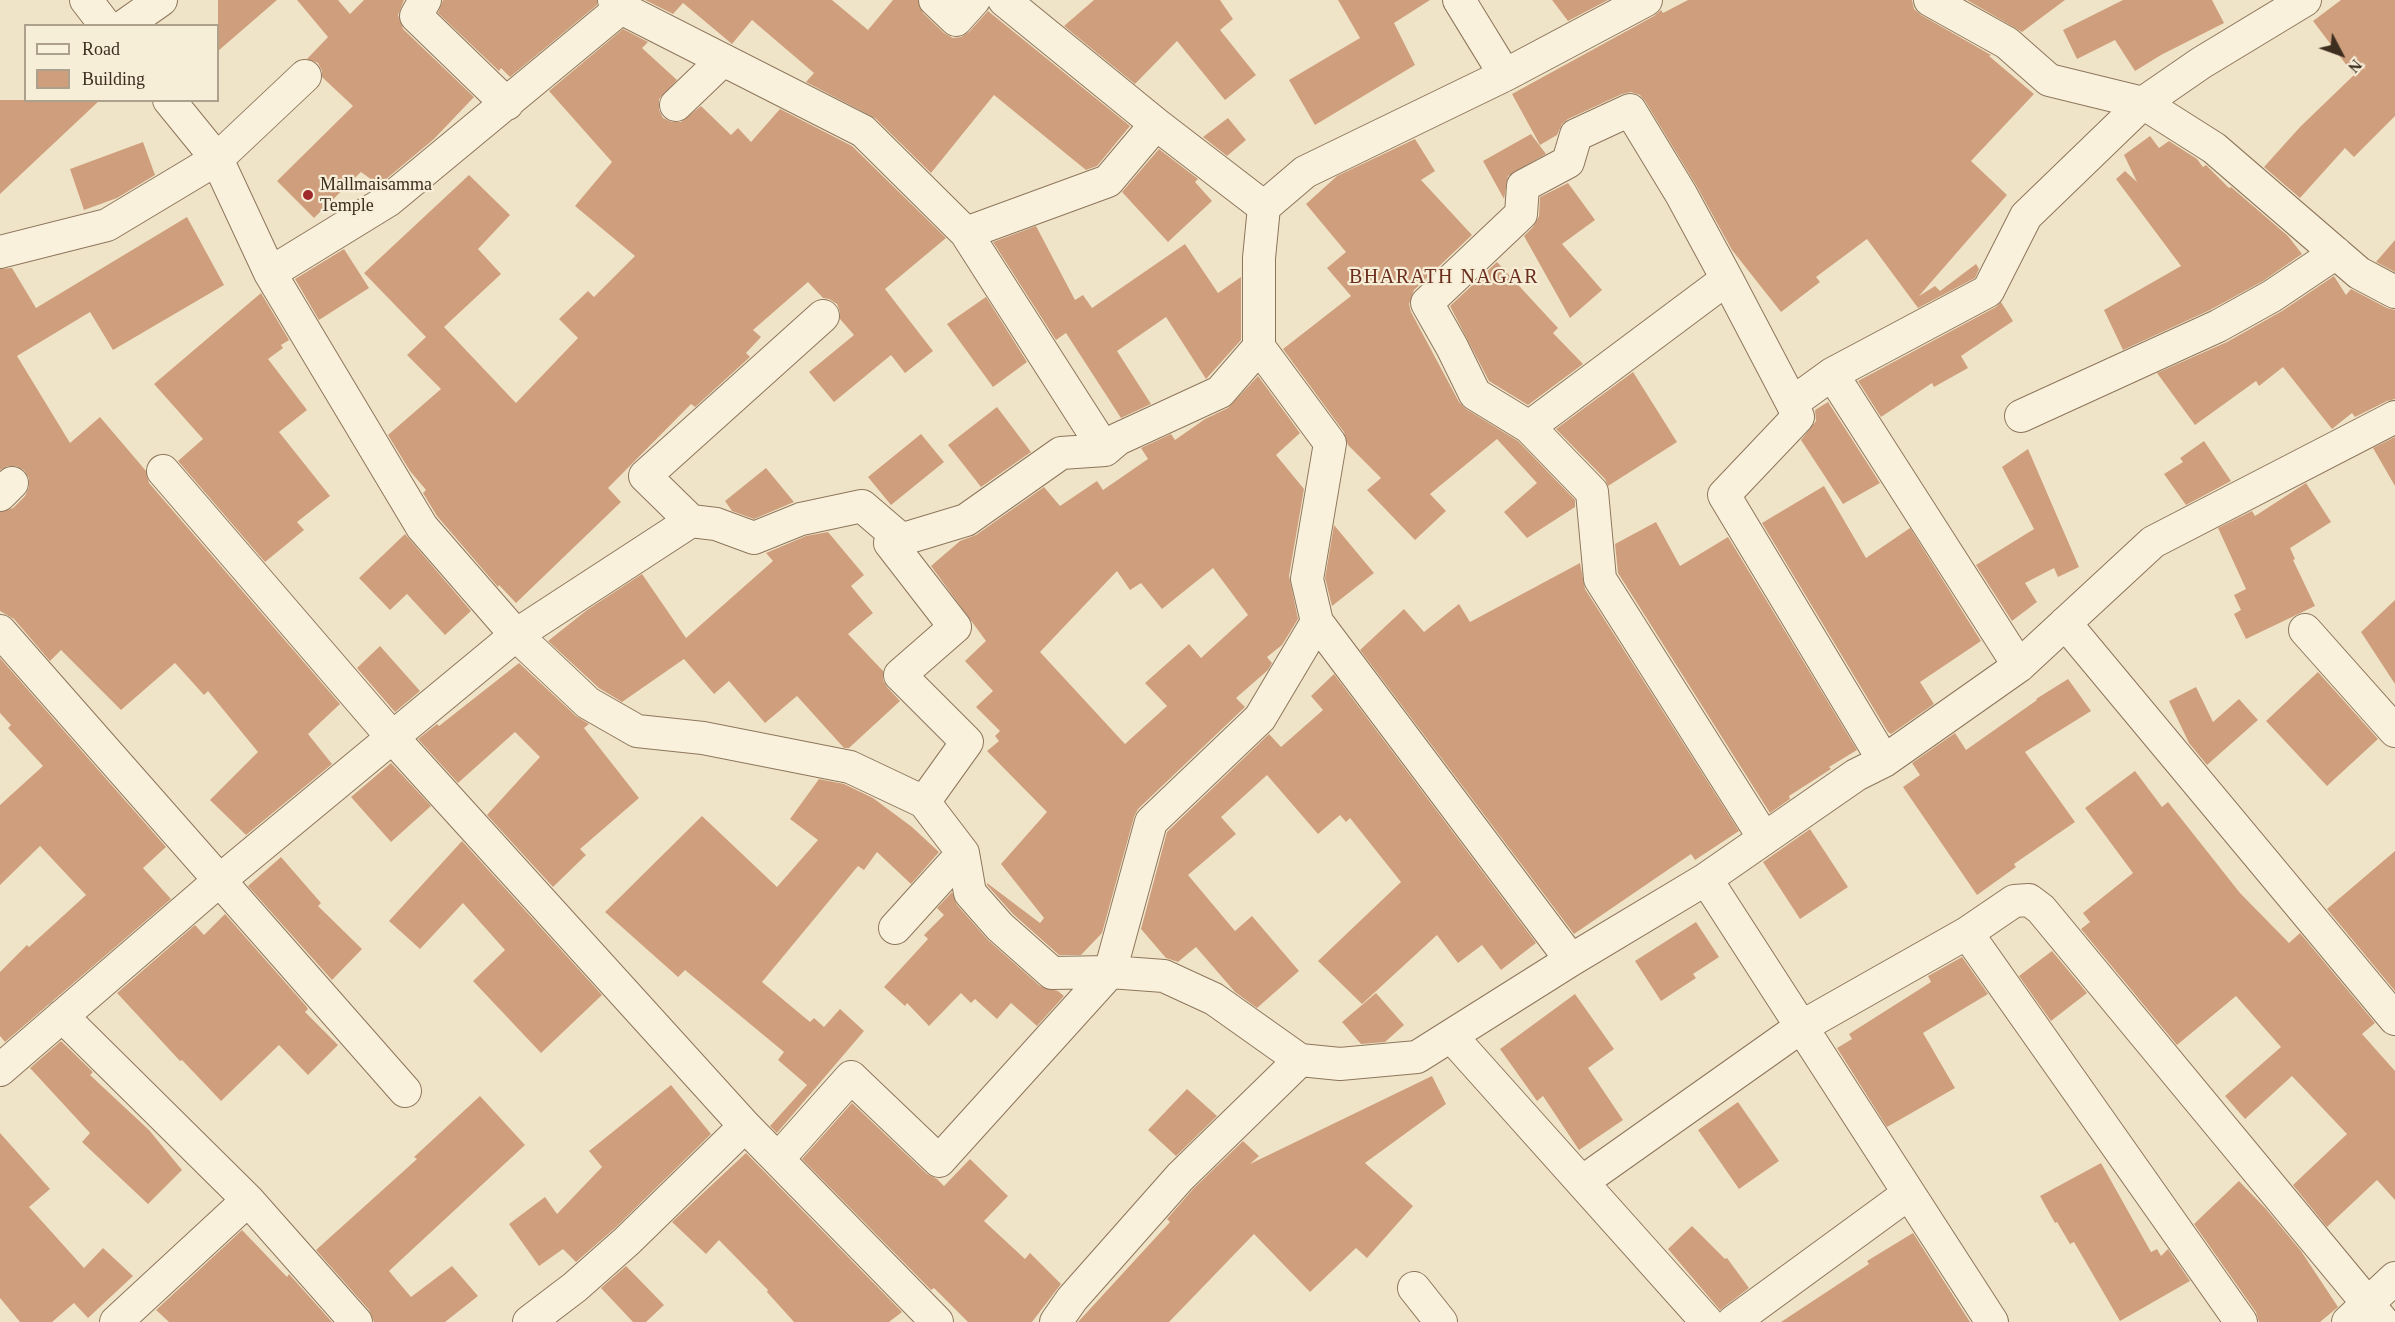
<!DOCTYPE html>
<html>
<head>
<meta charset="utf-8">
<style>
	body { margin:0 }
	#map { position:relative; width:2395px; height:1322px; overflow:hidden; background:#f0e4c8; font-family:Georgia,serif }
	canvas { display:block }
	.legend { position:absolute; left:24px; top:24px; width:195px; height:78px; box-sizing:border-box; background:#f7eed8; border:2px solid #ada18e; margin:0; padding:8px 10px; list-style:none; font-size:18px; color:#3d2e20 }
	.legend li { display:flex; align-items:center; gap:12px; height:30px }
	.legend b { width:30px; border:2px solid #ada18e }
	.north { position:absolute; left:2311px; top:24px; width:60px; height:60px; -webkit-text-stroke:4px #f7eed8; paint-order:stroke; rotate:131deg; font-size:16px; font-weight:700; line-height:24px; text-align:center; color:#3d2e20 }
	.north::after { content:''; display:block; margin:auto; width:21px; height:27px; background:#3d2e20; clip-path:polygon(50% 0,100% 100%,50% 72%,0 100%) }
</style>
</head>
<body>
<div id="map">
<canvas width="2395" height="1322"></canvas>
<ul class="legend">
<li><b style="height:8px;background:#faf1dc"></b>Road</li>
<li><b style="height:16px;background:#cf9f7d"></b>Building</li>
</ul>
<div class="north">N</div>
</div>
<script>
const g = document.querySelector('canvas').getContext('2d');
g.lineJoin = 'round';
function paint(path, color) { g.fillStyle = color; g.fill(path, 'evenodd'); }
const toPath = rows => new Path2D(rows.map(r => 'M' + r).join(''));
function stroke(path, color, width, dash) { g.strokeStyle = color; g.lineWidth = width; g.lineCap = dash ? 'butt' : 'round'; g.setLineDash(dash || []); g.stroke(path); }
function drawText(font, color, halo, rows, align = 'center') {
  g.font = font + ' Georgia,serif'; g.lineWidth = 4.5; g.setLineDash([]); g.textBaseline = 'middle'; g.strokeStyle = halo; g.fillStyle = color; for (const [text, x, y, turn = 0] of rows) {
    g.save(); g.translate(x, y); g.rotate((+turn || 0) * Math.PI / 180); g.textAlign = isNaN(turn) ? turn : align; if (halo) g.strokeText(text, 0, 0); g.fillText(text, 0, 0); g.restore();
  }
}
paint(toPath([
	[218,0,277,0,218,51],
	[297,0,338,0,350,14,364,0,404,0,398,15,403,29,474,97,434,139,379,185,361,172,314,218,277,181,353,106,322,77,322,71,318,63,307,59,328,37],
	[443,0,597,0,597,5,510,77,501,68,499,71,438,13],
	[645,0,832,0,868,30,893,0,918,0,923,13,944,33,953,38,961,37,969,32,988,11,1130,126,1097,166,1086,170,994,95,931,173,875,118,806,82,814,73,752,20,732,44,683,3,673,14],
	[1094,0,1220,0,1233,19,1220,30,1256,75,1225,100,1177,41,1135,84,1064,26],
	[1338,0,1430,0,1394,23,1415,65,1315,125,1289,80,1360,38],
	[1552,0,1608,0,1568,21],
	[1688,0,1912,0,1914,9,1921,15,1991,55,1989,56,2034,94,1971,161,2007,195,1919,296,1935,286,1940,291,1976,264,1979,269,1975,278,1918,308,1867,239,1816,277,1820,282,1781,312,1732,250,1696,185,1645,101,1640,95,1631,92,1622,94,1568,119,1562,124,1557,135,1540,145,1512,94,1654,16,1661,10,1663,13],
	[1967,0,2065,0,2022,32],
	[2123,0,2212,0,2224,23,2161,55,2135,71,2115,40,2077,59,2063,30],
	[2341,0,2395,0,2395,116,2354,157,2345,148,2300,198,2264,167,2300,127,2354,75,2313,21],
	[623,29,648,42,642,48,677,80,659,99,659,110,663,118,672,122,681,122,701,106,731,135,738,128,751,142,780,109,852,146,946,238,885,289,933,351,905,373,891,355,834,402,809,372,854,335,840,319,840,312,837,304,829,299,823,298,808,282,753,330,761,337,746,353,750,357,695,407,691,404,608,488,621,502,516,603,499,585,498,587,437,516,423,493,426,490,410,471,388,435,441,389,407,355,426,337,364,273,469,175,510,215,478,249,501,274,444,327,516,403,578,338,559,319,588,291,594,297,635,256,575,206,612,162,549,91],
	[0,100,100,100,0,194],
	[1228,118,1246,140,1227,156,1203,137],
	[1531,134,1546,154,1508,176,1504,199,1483,161],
	[2150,136,2159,148,2169,141,2197,159,2203,167,2206,165,2229,188,2231,187,2288,236,2302,254,2263,281,2210,310,2123,350,2104,310,2181,266,2116,179,2125,171,2137,182,2124,155],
	[1415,139,1435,171,1421,180,1472,235,1414,290,1409,304,1411,312,1459,402,1466,409,1518,441,1575,500,1575,507,1527,538,1504,512,1537,483,1497,439,1430,494,1446,511,1415,540,1367,490,1381,478,1348,445,1344,432,1283,349,1351,296,1327,268,1346,252,1306,204,1337,176],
	[143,142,155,175,117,198,84,210,70,169],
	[1159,149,1198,179,1195,182,1212,201,1168,242,1122,192],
	[1568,183,1595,220,1562,244,1602,290,1570,318,1524,236,1533,227,1539,216,1540,197],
	[187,217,224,285,113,350,90,312,17,356,70,443,100,417,146,471,149,483,340,704,308,734,332,764,246,835,210,800,258,752,208,691,204,695,175,663,121,710,61,650,50,661,14,619,0,611,0,512,13,508,25,496,29,487,29,478,24,470,16,466,8,466,0,470,0,269,12,268,36,308],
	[1036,226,1075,300,1083,295,1092,308,1185,244,1218,293,1241,277,1241,340,1206,379,1166,317,1117,351,1151,404,1121,418,1066,333,1056,340,993,242],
	[2395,240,2395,272,2376,262],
	[344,249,369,288,319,320,295,279],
	[1497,262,1558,328,1553,333,1583,364,1528,405,1489,381,1450,306],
	[2334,276,2346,295,2351,289,2387,308,2395,310,2395,399,2387,401,2355,417,2352,413,2332,429,2283,367,2259,386,2256,381,2195,425,2157,373,2227,342,2282,311],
	[261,293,289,340,281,345,283,348,268,359,307,410,279,432,330,496,297,522,304,530,265,562,178,461,203,439,154,384],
	[986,297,1027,362,993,387,947,324],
	[2001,302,2013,321,1961,356,1968,368,1934,387,1932,383,1881,417,1858,381,1996,307],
	[1633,372,1677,442,1608,486,1605,479,1556,429],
	[1258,376,1300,433,1276,455,1304,489,1289,576,1298,619,1282,645,1267,657,1272,663,1268,670,1236,698,1245,707,1138,809,1134,817,1102,933,1081,955,1059,955,1013,914,987,885,987,883,1040,923,1044,918,1001,864,1047,812,987,751,999,741,995,736,1000,731,976,707,993,691,965,661,986,641,931,566,960,541,976,535,1044,487,1060,506,1097,481,1103,490,1148,459,1141,448,1171,434,1175,440,1205,419,1228,408],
	[1213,568,1248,615,1201,658,1189,644,1145,683,1167,706,1125,744,1040,652,1117,571,1130,590,1141,583,1162,609],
	[1828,402,1880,483,1843,504,1801,440,1816,421,1815,410],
	[997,407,1031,452,981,487,948,445],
	[921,434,944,462,891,505,868,477],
	[2395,437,2395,486,2373,448],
	[2204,441,2231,481,2186,505,2164,474,2183,462,2180,458],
	[2028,449,2079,567,2058,577,2054,568,2025,583,2037,602,2012,621,1976,565,2034,529,2002,467],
	[766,468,794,502,754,519,732,511,725,501],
	[2306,483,2331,522,2290,548,2295,559,2293,560,2315,606,2246,639,2234,614,2241,610,2234,595,2246,589,2218,528,2252,511,2255,516],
	[1824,486,1866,558,1910,528,1981,641,1920,682,1934,704,1891,734,1888,732,1762,523],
	[1656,522,1680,566,1728,537,1857,750,1829,767,1831,769,1789,796,1790,799,1770,813,1618,573,1615,544],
	[1334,525,1374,573,1332,606,1325,578],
	[828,532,864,575,851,586,873,613,848,634,883,671,883,680,887,687,900,701,849,748,844,748,797,696,765,723,729,681,714,694,684,659,622,702,599,688,548,641,587,610,642,574,686,638,773,561,766,553,806,536],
	[405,534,471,611,445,635,407,594,390,610,359,578],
	[1580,563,1585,589,1739,831,1695,860,1691,854,1574,934,1360,650,1404,609,1424,632,1459,604,1470,622],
	[2395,600,2395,684,2361,632],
	[380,646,420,691,395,712,357,668],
	[0,658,166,847,143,868,171,899,5,1042,0,1036,0,972,27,945,29,947,86,895,40,846,0,885,0,805,43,766,8,728,11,725,0,713],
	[519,663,576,716,589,724,584,728,639,798,580,849,586,855,553,887,487,815,540,757,515,732,458,783,418,739,437,724,439,726],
	[2318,672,2378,739,2327,786,2266,721],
	[1334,674,1536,943,1501,970,1482,945,1458,963,1437,935,1362,1004,1318,961,1401,882,1350,818,1346,822,1340,815,1318,834,1267,775,1221,817,1236,834,1188,875,1235,931,1252,916,1299,971,1257,1008,1235,992,1196,947,1178,962,1166,958,1141,929,1167,832,1269,734,1281,747,1323,710,1311,696],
	[2068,679,2091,711,2025,752,2075,822,2014,864,2016,867,1977,895,1903,787,1920,775,1912,763,1955,733,1966,750,2037,700,2036,699],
	[2196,687,2213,722,2239,699,2258,720,2207,765,2189,743,2169,701],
	[391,763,431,806,391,842,351,797],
	[2135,771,2162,807,2168,802,2240,893,2289,943,2300,933,2375,1023,2362,1034,2395,1071,2395,1200,2377,1180,2327,1227,2293,1185,2347,1134,2292,1076,2245,1119,2225,1096,2281,1047,2236,996,2177,1045,2081,929,2090,922,2083,913,2133,873,2085,808],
	[819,779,844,784,873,798,912,827,939,852,911,884,877,852,864,870,858,866,762,982,810,1022,814,1018,824,1027,840,1009,864,1031,777,1133,770,1126,807,1085,778,1060,784,1052,685,970,678,977,605,912,702,816,777,887,818,840,790,819],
	[1810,829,1848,887,1800,919,1763,862],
	[462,841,602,995,541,1053,473,981,505,950,463,903,420,949,389,921],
	[2395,851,2395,991,2327,909],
	[281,857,321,903,318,906,362,949,332,980,248,886],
	[952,892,957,905,988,940,1040,986,1058,991,1064,996,1037,1026,1011,1003,997,1019,975,999,971,1003,961,993,929,1026,907,1003,905,1006,884,987,928,939,924,935,944,915,937,908],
	[225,914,306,1006,308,1009,305,1012,338,1045,308,1075,279,1045,221,1101,182,1060,180,1061,117,993,195,925,204,935],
	[1696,922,1719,957,1693,974,1696,978,1661,1001,1635,961],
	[2052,951,2087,993,2051,1021,2019,976],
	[1962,957,1988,994,1923,1033,1955,1088,1887,1127,1837,1048,1852,1039,1849,1034,1931,982,1928,976],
	[1376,993,1404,1025,1385,1042,1361,1044,1342,1022],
	[1575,994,1614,1049,1588,1068,1623,1120,1579,1150,1543,1096,1537,1101,1500,1049],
	[61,1041,93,1072,90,1075,149,1130,182,1170,148,1204,82,1142,90,1133,30,1068],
	[1432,1076,1446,1104,1365,1163,1413,1206,1367,1258,1356,1248,1310,1292,1254,1234,1169,1322,1078,1322,1170,1222,1167,1219,1193,1189,1243,1141,1259,1156,1250,1164],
	[671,1085,711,1134,615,1228,576,1262,563,1249,539,1266,509,1224,545,1197,557,1214,602,1167,589,1151],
	[1187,1089,1217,1116,1176,1156,1148,1130],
	[480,1096,525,1145,389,1271,411,1297,452,1266,478,1296,445,1322,374,1322,369,1310,316,1250,417,1159,414,1157],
	[1738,1102,1779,1161,1739,1189,1698,1130],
	[852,1103,927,1174,937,1179,944,1186,970,1159,1008,1196,984,1221,1025,1259,1030,1253,1061,1284,1032,1322,968,1322,934,1288,931,1290,802,1159],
	[0,1133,50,1189,29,1207,84,1268,103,1248,133,1276,88,1318,74,1303,52,1322,20,1322,0,1298],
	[746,1153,902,1312,889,1322,794,1322,767,1292,768,1290,719,1240,706,1254,672,1222],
	[2101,1163,2151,1252,2157,1249,2161,1256,2168,1249,2190,1281,2120,1321,2074,1242,2070,1244,2057,1222,2055,1223,2040,1196],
	[2239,1181,2266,1209,2301,1251,2338,1307,2320,1322,2259,1322,2256,1312,2194,1224],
	[1692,1226,1725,1259,1727,1258,1749,1288,1720,1310,1668,1249],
	[242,1230,287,1277,289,1274,332,1322,169,1322,156,1310],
	[1913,1233,1970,1322,1781,1322,1869,1264,1867,1261],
	[626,1266,664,1305,646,1322,633,1322,601,1288]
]), '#cf9f7d');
const street = toPath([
	[86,0,106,26],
	[425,0,416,16,507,104],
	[614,0,621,8,863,131,966,233,1105,450],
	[935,0,956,20,974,0],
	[1004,0,1156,124,1264,207],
	[1459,0,1505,75],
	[1930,0,2007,43,2049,80,2143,103,2214,148,2359,273,2395,292],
	[124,26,161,0],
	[169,100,217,159,270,273,422,527,516,635,588,703,637,731,703,738,850,767,924,802,963,853,970,893,1000,927,1052,973,1110,972,1164,976,1214,999,1300,1060,1340,1064,1417,1057,1571,960,1706,879,1856,775,1884,761,2019,666,2153,542,2395,417],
	[676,105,723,60],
	[966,233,1108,181,1156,124],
	[0,252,107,225,217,159,305,76],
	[270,273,389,200,621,8],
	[1727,279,1529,427,1475,394,1452,347,1427,303,1521,214,1523,186,1568,162,1576,135,1630,110,1681,194,1727,279,1792,403,1832,374],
	[1792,403,1798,417,1724,495,1884,761],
	[2021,416,2218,326,2272,296,2336,253],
	[1529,427,1592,492,1600,579,1764,838],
	[163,471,393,738,745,1126,937,1322],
	[0,495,12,483],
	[691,521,645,476,823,316],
	[890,543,955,627,900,675,967,742,924,802],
	[1317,622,1571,960],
	[2065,623,2395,1019],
	[2305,630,2395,731],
	[0,631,405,1091],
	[2019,666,1832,374,1988,291,2026,216,2143,103,2201,63,2305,0],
	[1706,879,1992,1322],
	[895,928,963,853],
	[1967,933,2241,1322],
	[62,1016,248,1200,356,1322],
	[1451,1036,1707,1322],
	[0,1070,220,880,516,635,691,521,716,524,754,538,801,519,862,506,897,536,890,543,966,520,1061,453,1105,450,1118,439,1220,392,1259,347,1259,258,1264,207,1305,172,1505,75,1646,0],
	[778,1159,851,1077,939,1161,1110,972,1151,822,1260,718,1317,622,1307,579,1330,443,1259,347],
	[1582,1182,1801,1027,1967,933,2014,901,2029,900,2041,909,2383,1322],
	[1414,1288,1441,1322],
	[116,1322,248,1200],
	[529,1322,575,1287,627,1241,745,1126],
	[1056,1322,1072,1299,1180,1177,1300,1060],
	[1733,1322,1908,1194],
	[2348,1322,2395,1278]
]);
stroke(street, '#8d765c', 34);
stroke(street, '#faf1dc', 32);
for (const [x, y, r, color] of [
	[308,195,6,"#9e2a2b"]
]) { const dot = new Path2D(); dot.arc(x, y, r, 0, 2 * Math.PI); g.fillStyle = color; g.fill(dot); stroke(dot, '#f7eed8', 2); }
drawText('18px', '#3d2e20', '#f7eed8', [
	["Mallmaisamma",320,185],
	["Temple",320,206]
], 'left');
g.letterSpacing = '1.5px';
drawText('20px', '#6b2e1e', '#f7eed8', [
	["BHARATH NAGAR",1444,278]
]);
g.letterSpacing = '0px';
</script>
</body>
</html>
